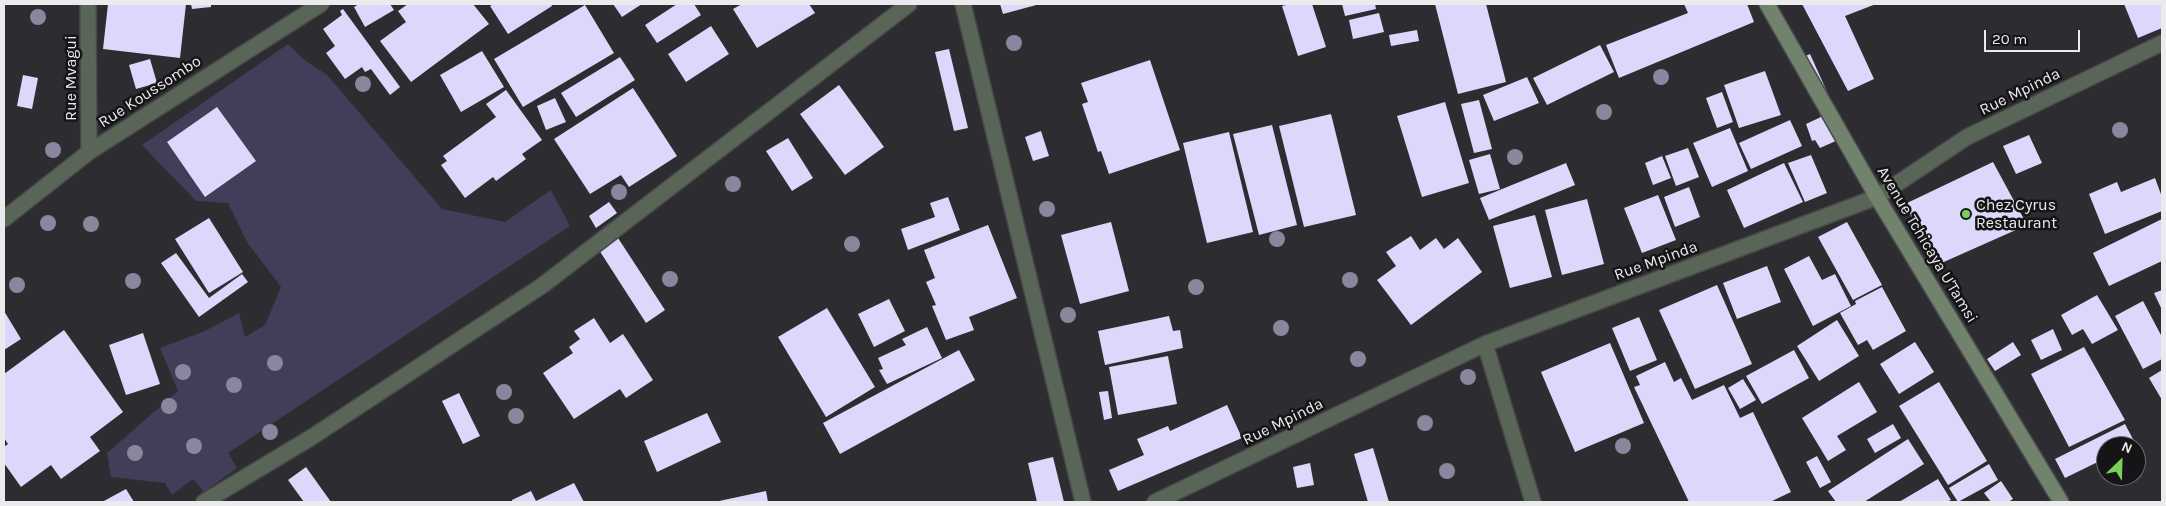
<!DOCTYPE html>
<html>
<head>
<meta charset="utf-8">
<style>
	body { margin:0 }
	#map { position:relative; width:2166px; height:506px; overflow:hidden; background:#2d2d31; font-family:Karla,sans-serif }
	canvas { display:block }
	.frame { position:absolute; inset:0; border:5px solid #ebebee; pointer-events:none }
	.north { position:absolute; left:2096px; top:436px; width:50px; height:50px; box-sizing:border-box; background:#151517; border:1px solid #6b6b6d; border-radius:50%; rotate:24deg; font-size:14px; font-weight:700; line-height:20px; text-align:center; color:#ebebee }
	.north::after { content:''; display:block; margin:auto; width:18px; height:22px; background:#79d158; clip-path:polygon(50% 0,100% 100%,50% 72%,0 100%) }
	.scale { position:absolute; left:1984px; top:30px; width:96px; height:22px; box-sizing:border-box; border:2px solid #ebebee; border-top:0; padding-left:6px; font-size:15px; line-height:18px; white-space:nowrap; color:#ebebee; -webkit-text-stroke:4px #151517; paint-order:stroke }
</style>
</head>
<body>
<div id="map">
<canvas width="2166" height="506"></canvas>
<div class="frame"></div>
<div class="north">N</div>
<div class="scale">20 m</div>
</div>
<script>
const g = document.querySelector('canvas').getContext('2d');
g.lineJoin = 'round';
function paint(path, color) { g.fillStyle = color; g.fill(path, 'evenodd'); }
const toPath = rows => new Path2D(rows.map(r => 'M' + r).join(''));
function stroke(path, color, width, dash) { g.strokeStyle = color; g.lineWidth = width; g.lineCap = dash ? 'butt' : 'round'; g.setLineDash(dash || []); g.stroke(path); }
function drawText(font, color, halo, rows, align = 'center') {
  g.font = font + ' Karla,sans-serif'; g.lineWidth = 5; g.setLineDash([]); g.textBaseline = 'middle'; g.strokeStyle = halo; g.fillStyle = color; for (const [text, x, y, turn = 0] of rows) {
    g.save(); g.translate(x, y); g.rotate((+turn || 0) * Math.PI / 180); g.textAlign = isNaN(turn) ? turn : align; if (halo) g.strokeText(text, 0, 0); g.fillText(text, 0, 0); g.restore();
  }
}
paint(toPath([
	[288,44,303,59,327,75,442,209,505,222,551,190,570,226,228,453,237,468,204,492,193,479,172,495,165,483,111,477,107,453,178,391,160,348,205,331,239,313,245,337,265,325,281,287,247,242,228,203,196,201,142,145]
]), '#423d59');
paint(toPath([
	[108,4,186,4,180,58,103,49],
	[191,4,211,4,211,7,192,9],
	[359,4,390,4,394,10,365,27,354,7],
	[408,4,473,4,489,24,411,82,380,41,406,22,398,11],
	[494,4,551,4,552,6,508,34,490,6],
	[613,4,642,4,622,17],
	[677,4,694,4,701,15,657,43,645,25],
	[742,4,809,4,815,13,757,48,733,9],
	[1000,4,1040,4,1003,14],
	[1290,4,1312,4,1326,47,1298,56,1282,6],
	[1342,4,1375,4,1376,9,1345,16],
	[1435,4,1486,4,1506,82,1458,94],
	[1684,4,1747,4,1754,22,1619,78,1606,45,1688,13],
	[1802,4,1876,4,1845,16,1874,79,1848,91],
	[2124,4,2162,4,2162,28,2138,38],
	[585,5,614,53,523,107,494,59],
	[343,9,400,87,390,95,371,69,365,72,362,67,345,79,326,53,335,46,323,29,342,15,340,11],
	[1379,13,1384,32,1353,39,1349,20],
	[711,26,729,54,686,82,668,54],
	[1417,30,1419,41,1391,46,1389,35],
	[1600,45,1614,72,1547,105,1533,78],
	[949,49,968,128,954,131,935,52],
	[482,51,504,87,461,112,440,75],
	[1810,54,1847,136,1820,148,1815,140,1812,141,1806,124,1821,117,1795,61],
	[620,57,635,80,576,117,561,93],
	[150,59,157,83,136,89,129,65],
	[1150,60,1180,150,1109,174,1101,151,1098,152,1082,104,1088,102,1081,83],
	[1765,71,1781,115,1739,128,1724,85],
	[23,75,38,78,32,109,17,106],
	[1527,77,1539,103,1494,121,1483,95],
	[839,85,884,147,845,175,800,114],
	[633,88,677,156,629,187,621,175,590,194,554,139],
	[506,90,542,140,522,154,526,159,496,181,493,177,465,198,441,165,447,161,443,156,496,117,486,104],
	[1722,92,1733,122,1717,128,1706,98],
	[555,98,566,122,546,130,537,106],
	[1479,100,1492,149,1474,153,1461,104],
	[1445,102,1469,183,1422,197,1397,116],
	[217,107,256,161,205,197,167,142],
	[1331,114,1356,215,1304,227,1279,126],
	[1790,120,1802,146,1751,169,1739,143],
	[1272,125,1297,225,1259,235,1233,134],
	[1730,128,1748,171,1712,187,1693,143],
	[1041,131,1049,156,1033,161,1025,137],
	[1229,132,1253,232,1207,243,1183,143],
	[2029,135,2042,163,2016,174,2003,146],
	[788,138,813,178,792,191,766,151],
	[1688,148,1699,177,1676,186,1665,156],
	[1490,154,1500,189,1479,194,1469,160],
	[1811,155,1827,193,1805,202,1788,163],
	[1662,156,1671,178,1653,185,1645,163],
	[1993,162,2027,225,1937,265,1905,204],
	[1566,163,1575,185,1489,220,1480,198],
	[1784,163,1803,202,1744,228,1727,190],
	[2155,178,2162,197,2162,211,2105,234,2089,194,2117,182,2121,192],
	[1689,187,1700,217,1675,227,1664,197],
	[1658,195,1676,240,1642,253,1624,208],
	[948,197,960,230,908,250,901,229,935,217,930,203],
	[1587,199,1604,264,1562,275,1545,210],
	[609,202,617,213,596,228,589,216],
	[1535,215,1552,277,1510,288,1493,226],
	[209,218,243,272,209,293,175,239],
	[2162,219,2162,261,2109,286,2093,253],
	[1111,222,1129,291,1080,304,1061,235],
	[1847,222,1882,285,1853,300,1818,237],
	[988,225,1017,298,969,317,974,330,946,340,932,306,936,305,926,282,935,278,924,250],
	[1411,236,1420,250,1436,238,1444,249,1458,238,1482,272,1411,325,1377,280,1396,266,1386,252],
	[618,238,665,310,646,323,599,250],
	[176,253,209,298,242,274,248,282,199,317,161,263],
	[1809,256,1822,280,1835,274,1851,306,1813,326,1784,269],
	[1767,266,1781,302,1737,319,1723,283],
	[1717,285,1752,364,1695,389,1659,310],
	[1882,287,1906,331,1873,350,1867,340,1858,345,1840,313,1856,304,1855,301],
	[2162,290,2162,310,2154,293],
	[2097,295,2118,330,2092,344,2083,329,2072,335,2061,315],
	[889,299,905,331,874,347,858,314],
	[2143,301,2162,337,2162,359,2143,369,2115,316],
	[827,308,875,387,826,417,778,337],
	[4,311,21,339,4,350],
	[1169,316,1173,331,1180,330,1183,348,1105,365,1098,331],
	[1639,317,1657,360,1630,371,1612,328],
	[594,318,610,343,623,334,653,380,626,398,620,389,574,419,543,373,573,353,569,347,580,339,574,331],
	[1837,320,1859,356,1819,381,1797,346],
	[927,327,942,358,887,384,879,370,883,369,878,358,906,345,902,339],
	[2053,329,2062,350,2041,360,2031,340],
	[64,330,123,412,90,437,100,451,61,479,51,465,21,487,4,463,4,447,8,444,4,438,4,374],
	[143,333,160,384,126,395,109,345],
	[1915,342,1934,372,1899,394,1880,364],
	[2013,342,2021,355,1995,371,1987,359],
	[1610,343,1644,423,1575,452,1541,372],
	[2084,347,2125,420,2069,447,2031,374],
	[959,350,975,380,840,454,823,423],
	[1794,350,1809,378,1762,404,1746,376],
	[1168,356,1177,404,1118,415,1109,367],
	[1665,362,1674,382,1681,378,1692,400,1724,385,1740,418,1753,412,1791,492,1770,502,1689,502,1634,387,1640,385,1636,376],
	[2162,370,2162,400,2149,378],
	[1743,379,1756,400,1740,409,1728,388],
	[1859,382,1877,412,1837,436,1846,450,1828,461,1802,418],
	[1939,382,1987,461,1948,485,1899,406],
	[1108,391,1112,418,1104,420,1099,392],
	[459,393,480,436,463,444,442,401],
	[1227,405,1242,438,1118,491,1109,470,1144,455,1137,439,1168,426,1170,431],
	[707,413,721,442,657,472,644,441],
	[1893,424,1901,438,1875,453,1867,439],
	[2125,424,2135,443,2128,446,2106,446,2106,458,2065,478,2055,459],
	[1908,439,1924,464,1864,502,1836,502,1828,491],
	[1373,448,1389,502,1368,502,1354,454],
	[1817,456,1831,482,1820,488,1806,462],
	[1053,457,1064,502,1037,502,1028,463],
	[1310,463,1314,485,1297,488,1293,467],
	[1989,464,1998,480,1958,502,1949,488],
	[306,467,331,502,304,502,288,480],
	[1938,479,1951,500,1946,502,1899,502],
	[2001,481,2013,499,2008,502,1991,502,1984,493],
	[574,483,584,502,512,502,512,500,531,491,536,501],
	[126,489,134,502,102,502],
	[766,491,768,502,719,502,719,501]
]), '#ddd8fb');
const street = toPath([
	[88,4,89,152],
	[963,4,1083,502],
	[4,219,89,152,321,4],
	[1485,344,1533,502],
	[204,502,312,437,543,285,909,4],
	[1155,502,1485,344,1877,197,1967,137,2162,43]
]);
const secondary = toPath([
	[1767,4,1877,197,2061,502]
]);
stroke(street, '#48484b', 18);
stroke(secondary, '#48484b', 18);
stroke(street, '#596556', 15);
stroke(secondary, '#71836c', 15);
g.fillStyle = '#89869d';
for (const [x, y] of [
	[38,17],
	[1014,43],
	[1661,77],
	[363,84],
	[1604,112],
	[2120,130],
	[53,150],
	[1515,157],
	[733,184],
	[619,192],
	[1047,209],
	[48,223],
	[91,224],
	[1277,239],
	[852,244],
	[670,279],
	[1350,280],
	[133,281],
	[17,285],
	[1196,287],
	[1068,315],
	[1281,328],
	[1358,359],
	[275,363],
	[183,372],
	[1468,377],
	[234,385],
	[504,392],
	[169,406],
	[516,416],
	[1425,423],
	[270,432],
	[194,446],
	[1623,446],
	[135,453],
	[1447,471]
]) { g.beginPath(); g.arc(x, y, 8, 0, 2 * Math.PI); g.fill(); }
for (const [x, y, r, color] of [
	[1966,214,5,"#79d158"]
]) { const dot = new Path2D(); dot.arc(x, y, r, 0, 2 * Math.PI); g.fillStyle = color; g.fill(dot); stroke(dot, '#151517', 2); }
drawText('16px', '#ebebee', '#151517', [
	["Rue Mvagui",71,78,-90],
	["Rue Koussombo",150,92,-33],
	["Rue Mpinda",2020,92,-26],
	["Avenue Tchicaya U'Tamsi",1927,245,59],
	["Rue Mpinda",1656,261,-20],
	["Rue Mpinda",1283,422,-26]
]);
drawText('16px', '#ebebee', '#151517', [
	["Chez Cyrus",1976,205],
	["Restaurant",1976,223]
], 'left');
</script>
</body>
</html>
